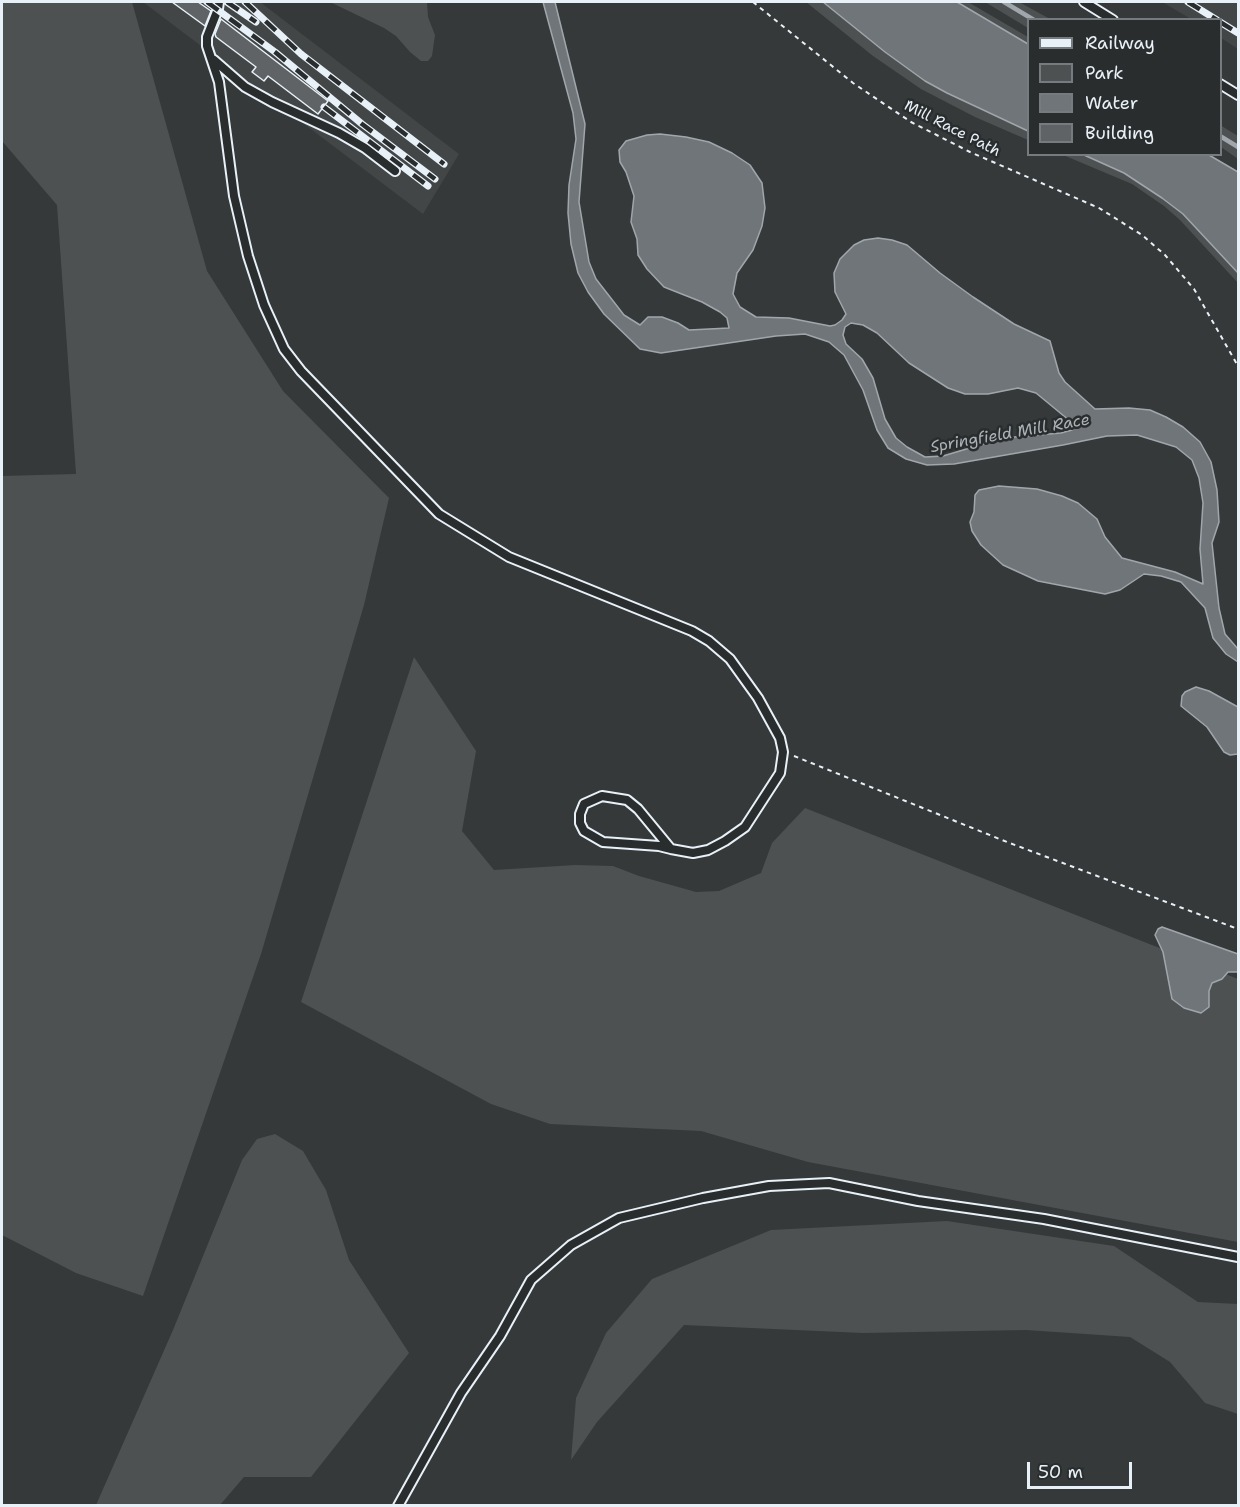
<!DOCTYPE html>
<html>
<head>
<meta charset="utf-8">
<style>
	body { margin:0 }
	#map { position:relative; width:1240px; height:1507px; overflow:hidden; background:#35393a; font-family:"Shantell Sans",sans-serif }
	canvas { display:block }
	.frame { position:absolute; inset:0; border:3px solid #e8f1f8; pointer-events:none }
	.legend { position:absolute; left:1027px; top:18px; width:195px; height:138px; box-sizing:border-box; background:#2a2d2e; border:2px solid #767b7f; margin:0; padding:8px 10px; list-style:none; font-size:18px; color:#e8f1f8 }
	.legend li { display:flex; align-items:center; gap:12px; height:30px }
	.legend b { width:30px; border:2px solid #767b7f }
	.scale { position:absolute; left:1027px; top:1462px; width:105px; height:27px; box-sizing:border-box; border:3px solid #e8f1f8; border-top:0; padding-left:8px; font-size:18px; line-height:21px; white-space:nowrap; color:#e8f1f8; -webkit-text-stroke:4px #2a2d2e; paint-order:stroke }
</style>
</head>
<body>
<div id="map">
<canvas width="1240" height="1507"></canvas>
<div class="frame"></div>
<ul class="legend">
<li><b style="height:8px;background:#e8f1f8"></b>Railway</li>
<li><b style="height:16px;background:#4d5152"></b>Park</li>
<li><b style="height:16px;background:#707579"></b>Water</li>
<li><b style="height:16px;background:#5f6365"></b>Building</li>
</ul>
<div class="scale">50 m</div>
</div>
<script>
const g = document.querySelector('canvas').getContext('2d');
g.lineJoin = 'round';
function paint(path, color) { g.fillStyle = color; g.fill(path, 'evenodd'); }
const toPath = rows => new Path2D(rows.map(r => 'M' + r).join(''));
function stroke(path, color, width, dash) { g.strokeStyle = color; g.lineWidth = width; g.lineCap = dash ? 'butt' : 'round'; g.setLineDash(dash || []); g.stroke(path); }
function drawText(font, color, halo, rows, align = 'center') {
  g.font = font + ' "Shantell Sans",sans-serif'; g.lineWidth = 5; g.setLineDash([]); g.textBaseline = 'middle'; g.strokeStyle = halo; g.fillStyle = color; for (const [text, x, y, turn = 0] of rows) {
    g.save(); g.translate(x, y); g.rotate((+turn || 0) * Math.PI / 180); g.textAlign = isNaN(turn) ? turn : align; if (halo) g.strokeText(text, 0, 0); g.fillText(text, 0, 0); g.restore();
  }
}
paint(toPath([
	[143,2,260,2,459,154,423,214],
	[1162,2,1238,2,1238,49,1221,38,1220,20,1191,19]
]), '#424647');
paint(toPath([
	[2,2,132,2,207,271,283,391,389,498,364,605,261,954,143,1296,76,1273,2,1235,2,476,76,474,57,205,2,141],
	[330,2,427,2,428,17,435,35,432,56,428,61,421,61,410,52,396,36,384,28],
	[806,2,823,2,885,52,925,80,979,109,1028,131,1028,140,975,117,921,89,873,56],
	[957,2,968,2,1028,37,1028,44],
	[985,2,1019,2,1050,19,1028,20,1028,28],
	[1220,125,1238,136,1238,159,1221,147],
	[1063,155,1084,155,1124,173,1162,198,1183,214,1238,273,1238,283,1180,220,1164,206,1132,184],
	[414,657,476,751,462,831,494,870,575,865,613,866,639,876,696,892,719,891,761,873,772,843,805,808,1238,979,1238,1242,808,1162,701,1131,550,1124,491,1104,301,1002],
	[275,1134,303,1151,326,1190,349,1260,409,1353,311,1477,244,1477,220,1505,96,1505,173,1330,242,1160,257,1139],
	[947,1221,1114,1246,1198,1302,1238,1304,1238,1414,1205,1403,1170,1362,1130,1337,1026,1330,863,1333,684,1325,597,1422,571,1460,576,1398,606,1333,652,1279,771,1230]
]), '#4d5152');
const water = toPath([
	[543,2,555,2,585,124,579,202,589,262,596,279,624,315,640,325,648,317,662,317,678,323,689,330,729,328,727,318,720,312,702,302,664,287,647,269,638,255,637,239,631,222,634,196,626,172,620,162,619,150,626,141,647,135,660,134,686,137,709,142,732,153,750,165,762,183,765,208,762,226,753,250,737,273,733,294,740,307,756,317,789,318,830,326,835,325,842,320,846,314,835,292,834,273,840,259,854,245,864,240,878,238,892,240,907,245,940,273,973,297,1014,324,1050,341,1059,373,1065,382,1095,409,1129,408,1150,410,1166,417,1183,427,1200,442,1211,462,1217,490,1219,522,1212,543,1219,608,1225,634,1238,649,1238,662,1226,654,1213,638,1205,608,1181,582,1161,576,1144,574,1120,590,1105,594,1038,581,1003,565,981,545,972,531,970,522,974,512,975,495,979,490,999,486,1037,489,1062,496,1078,503,1097,519,1105,537,1122,558,1175,572,1203,584,1200,549,1203,503,1199,478,1192,460,1176,447,1137,435,1107,436,1063,445,954,464,927,465,906,459,888,448,877,430,863,390,844,355,829,342,805,334,776,336,661,353,640,349,604,314,588,292,578,273,571,244,568,213,569,185,576,139,573,113,543,2],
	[851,323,863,325,877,333,909,363,948,388,965,394,988,394,1018,388,1036,393,1076,426,1072,430,1061,433,1003,438,943,456,925,457,907,447,896,438,885,419,873,378,862,359,846,344,843,335,845,327,851,323],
	[823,2,957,2,1028,44,1028,131,947,93,925,81,885,52,823,2],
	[1084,155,1209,155,1238,172,1238,273,1183,214,1162,198,1124,173,1084,155],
	[1196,687,1209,691,1238,707,1238,754,1230,755,1224,752,1207,727,1181,706,1182,696,1185,692,1196,687],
	[1162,927,1238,954,1238,972,1228,972,1222,979,1212,983,1209,991,1209,1007,1201,1013,1184,1008,1172,999,1163,952,1155,935,1158,929,1162,927]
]);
paint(water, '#707579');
stroke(water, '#a0a7ac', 1.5);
stroke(toPath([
	[1004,2,1034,20],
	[1220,136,1238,147]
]), '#a0a7ac', 4.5);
const building = toPath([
	[172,2,198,2,211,11,205,26,172,2],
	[221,19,328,101,318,114,268,76,264,81,252,72,256,67,216,37,215,34,221,19]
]);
paint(building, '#5f6365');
stroke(building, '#e8f1f8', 1.5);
const lane = toPath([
	[219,2,218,9,207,37,207,46,219,82,234,196,248,256,264,305,284,349,301,371,439,514,509,557,692,631,709,641,730,659,758,698,780,738,783,752,780,773,745,827,725,841,708,850,693,853,671,849,659,846,603,842,584,831,580,823,580,814,584,804,602,796,627,800,638,809,671,849],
	[1084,2,1113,20],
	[214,60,245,87,272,102,339,133,365,148,395,171],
	[1220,84,1238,95],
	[398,1506,461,1393,500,1336,531,1280,571,1245,619,1218,703,1198,769,1186,829,1183,918,1201,1044,1219,1238,1257]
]);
stroke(lane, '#e8f1f8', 12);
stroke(toPath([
	[753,2,853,83,911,122,970,152,1099,208,1142,235,1165,255,1194,289,1238,366],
	[794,756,1007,842,1238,929]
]), '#e8f1f8', 2, [4.5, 4.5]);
stroke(lane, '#2a2d2e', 8);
const rail = toPath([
	[207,2,275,52,362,124,435,179],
	[227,2,256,22],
	[245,2,301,54,444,164],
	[1188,2,1217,20],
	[1220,22,1238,33],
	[324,107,428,186]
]);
stroke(rail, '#e8f1f8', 7);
stroke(rail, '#2a2d2e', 4.5, [14]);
drawText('15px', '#e8f1f8', '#2a2d2e', [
	["Mill Race Path",952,129,27]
]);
drawText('italic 16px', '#acb3b8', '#2a2d2e', [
	["Springfield Mill Race",1010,434,-10]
]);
</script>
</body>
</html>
